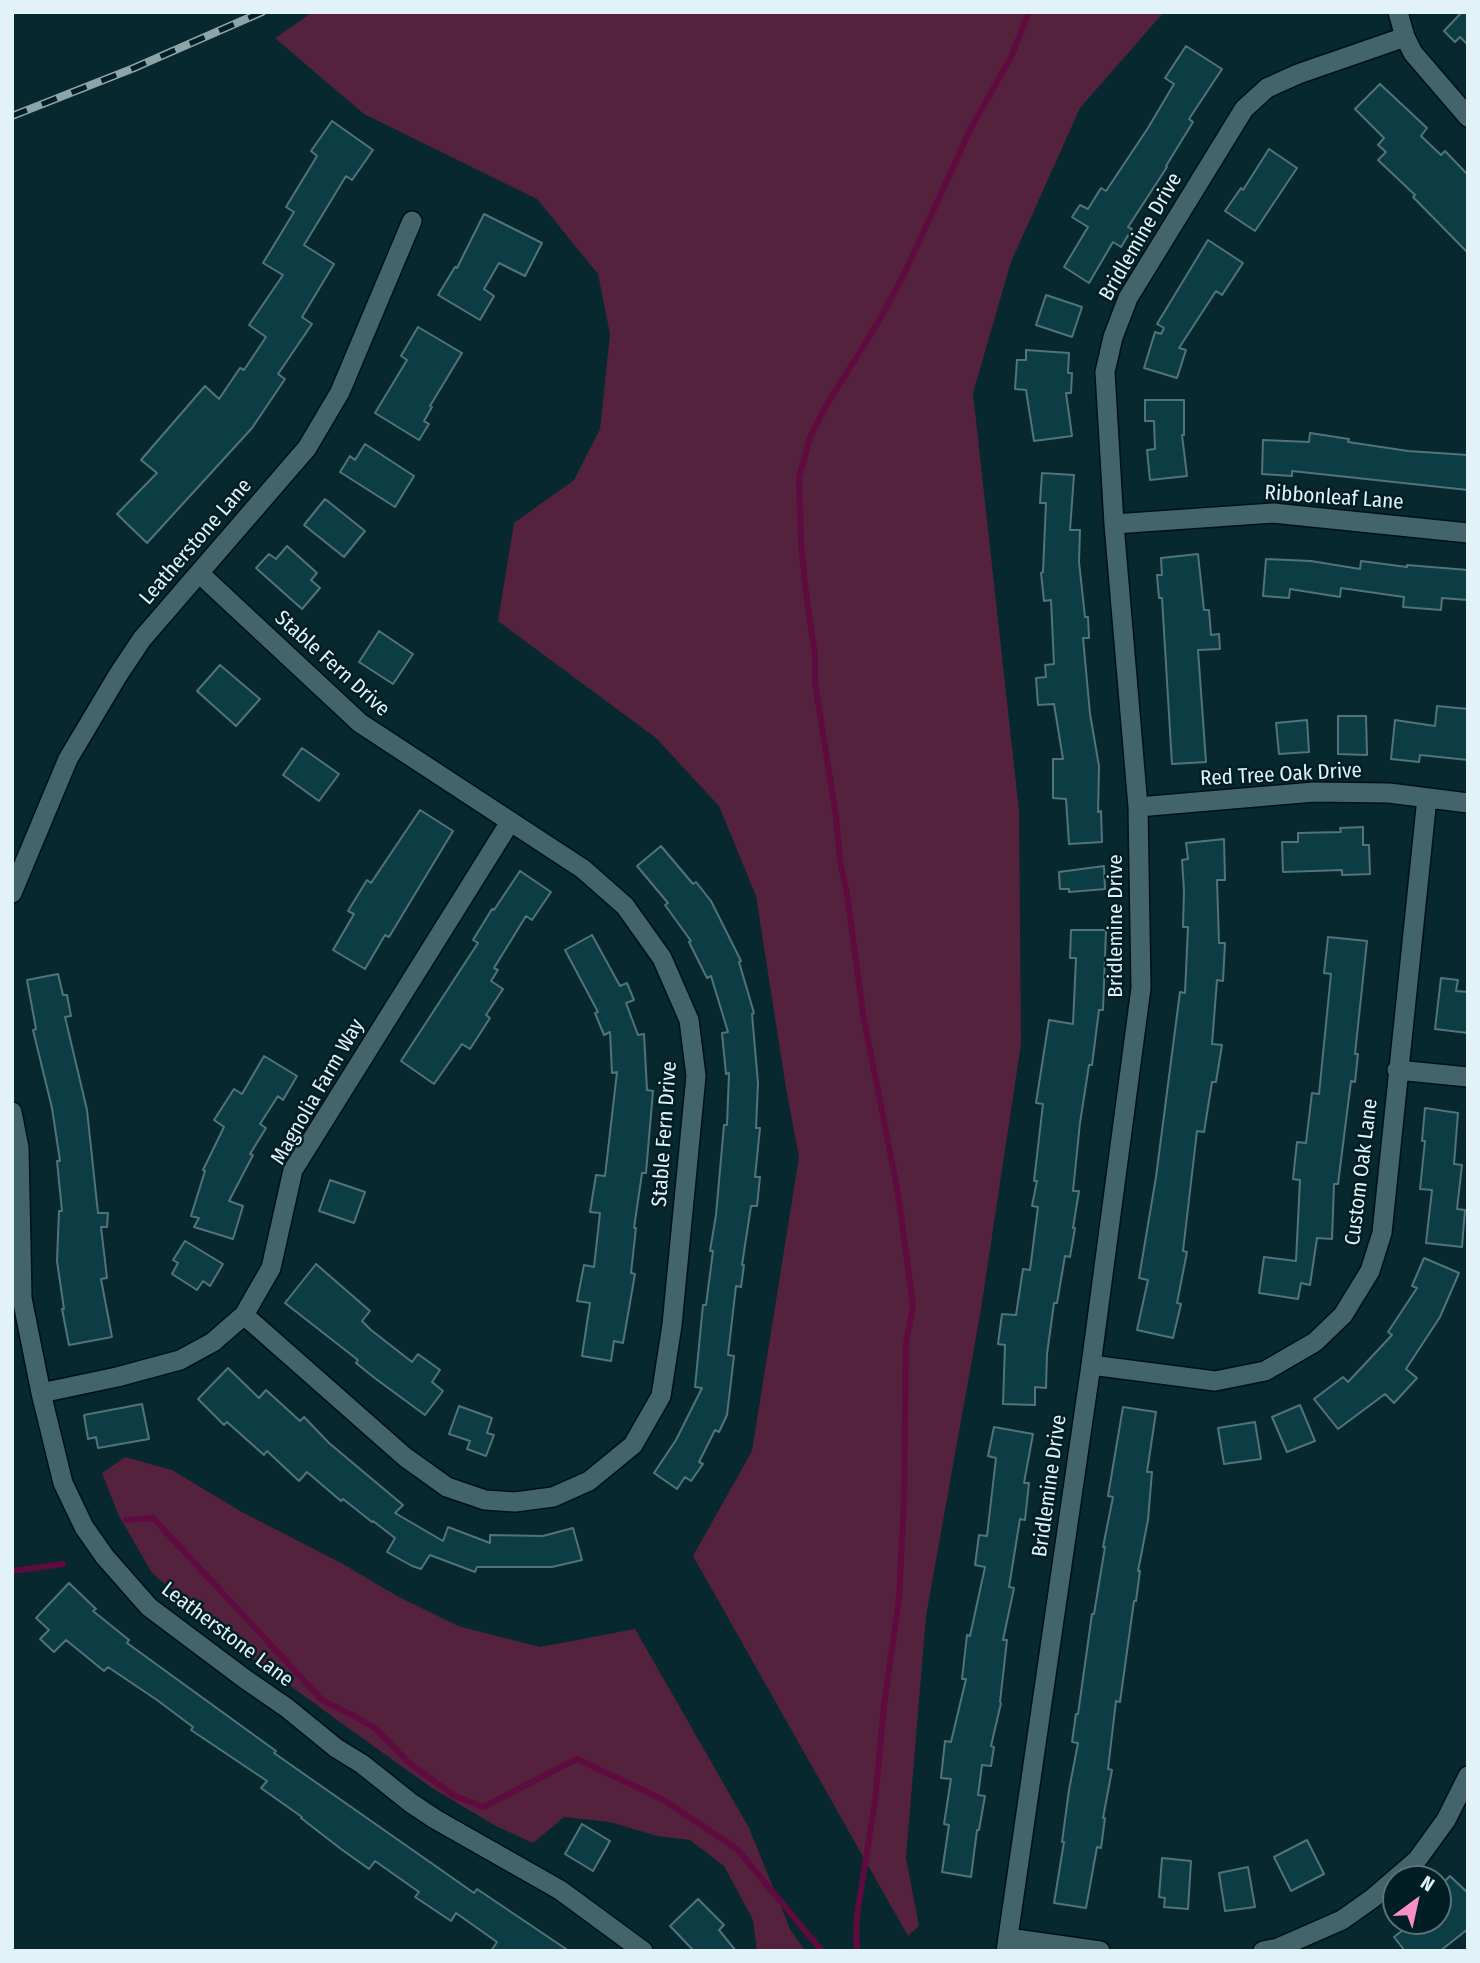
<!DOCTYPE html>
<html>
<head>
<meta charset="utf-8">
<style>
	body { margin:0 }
	#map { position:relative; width:1480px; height:1963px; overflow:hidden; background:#07282e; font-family:"Fira Sans Condensed",sans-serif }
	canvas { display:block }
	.frame { position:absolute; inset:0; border:14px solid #e1f3f6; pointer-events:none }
	.north { position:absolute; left:1382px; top:1865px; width:70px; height:70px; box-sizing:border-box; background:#001e24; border:2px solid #5a7378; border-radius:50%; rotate:33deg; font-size:19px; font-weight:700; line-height:28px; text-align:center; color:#e1f3f6 }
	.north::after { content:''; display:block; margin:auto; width:24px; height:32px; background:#fa8fc7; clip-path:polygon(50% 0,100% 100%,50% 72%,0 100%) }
</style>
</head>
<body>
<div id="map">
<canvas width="1480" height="1963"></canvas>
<div class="frame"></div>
<div class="north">N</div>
</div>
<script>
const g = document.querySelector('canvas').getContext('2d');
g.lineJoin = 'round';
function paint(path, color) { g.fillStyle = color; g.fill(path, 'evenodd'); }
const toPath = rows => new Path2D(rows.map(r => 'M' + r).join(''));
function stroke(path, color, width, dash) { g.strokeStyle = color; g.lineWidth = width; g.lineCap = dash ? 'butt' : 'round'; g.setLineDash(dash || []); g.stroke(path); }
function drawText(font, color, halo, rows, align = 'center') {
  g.font = font + ' "Fira Sans Condensed",sans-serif'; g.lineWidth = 5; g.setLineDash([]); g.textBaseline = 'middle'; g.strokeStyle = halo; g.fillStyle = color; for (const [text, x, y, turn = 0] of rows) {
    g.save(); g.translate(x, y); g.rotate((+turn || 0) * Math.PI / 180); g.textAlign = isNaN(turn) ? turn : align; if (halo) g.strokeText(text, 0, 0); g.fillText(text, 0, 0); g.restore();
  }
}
paint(toPath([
	[313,12,1164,12,1080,108,1011,262,973,393,1019,811,1021,1044,981,1309,926,1616,906,1858,919,1926,908,1936,693,1556,752,1451,799,1157,786,1088,756,896,719,806,656,738,498,621,514,523,574,480,600,429,610,334,598,274,537,199,364,114,275,38],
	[125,1457,172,1470,242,1512,343,1564,397,1596,458,1626,540,1647,635,1629,749,1828,790,1929,805,1951,757,1951,753,1920,724,1866,690,1840,657,1836,610,1822,564,1817,533,1843,496,1826,432,1788,337,1720,232,1643,152,1573,118,1514,102,1473]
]), '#54223d');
stroke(toPath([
	[126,1520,153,1518,322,1700,358,1718,376,1729,408,1762,453,1795,483,1807,577,1759,662,1799,737,1849,822,1951],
	[12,1571,63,1564],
	[858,1951,856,1939,857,1915,875,1801,884,1705,899,1599,904,1499,906,1343,913,1306,898,1193,863,1014,847,893,840,862,836,816,815,683,815,656,805,585,801,541,799,478,810,437,826,406,879,321,906,270,971,128,1011,57,1029,12]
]), '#5f0b40', 6);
const building = toPath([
	[1462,12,1468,12,1468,45,1460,37,1455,42,1444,31,1462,12],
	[1186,46,1222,69,1189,119,1193,122,1166,166,1167,167,1128,227,1132,229,1121,247,1113,242,1089,283,1064,267,1088,227,1072,217,1080,205,1088,209,1101,188,1106,191,1148,128,1174,84,1165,78,1186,46],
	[1380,84,1427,128,1421,136,1441,155,1445,151,1468,175,1468,253,1413,197,1415,195,1378,160,1386,152,1378,145,1384,138,1355,109,1380,84],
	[332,121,373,150,352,180,346,176,304,245,334,264,302,317,312,324,278,374,285,379,252,428,147,543,117,514,157,473,141,460,205,386,219,399,240,368,244,370,266,337,249,325,283,275,263,263,294,212,286,207,317,156,311,151,332,121],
	[1269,149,1297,168,1255,231,1225,211,1241,188,1243,190,1269,149],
	[484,214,542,243,525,276,499,263,484,289,494,296,480,320,438,295,455,267,457,268,484,214],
	[1208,240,1243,263,1222,295,1216,291,1179,348,1186,350,1177,378,1144,368,1155,332,1161,334,1164,328,1157,324,1208,240],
	[1046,295,1082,307,1072,337,1036,325,1046,295],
	[418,327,462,353,430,406,432,407,424,421,429,424,419,440,375,413,407,360,401,356,418,327],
	[1026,350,1069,353,1068,373,1072,373,1071,393,1066,393,1072,436,1034,441,1026,390,1015,389,1017,360,1026,360,1026,350],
	[1145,400,1184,400,1184,435,1182,435,1187,476,1150,480,1147,450,1155,449,1154,421,1145,421,1145,400],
	[1310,433,1349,439,1348,442,1408,451,1468,455,1468,490,1292,471,1292,476,1262,474,1263,440,1309,442,1310,433],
	[365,444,414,476,395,507,340,472,350,456,355,460,365,444],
	[1042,473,1074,475,1070,530,1080,530,1079,562,1085,617,1088,617,1089,638,1083,638,1090,714,1099,766,1098,812,1101,811,1102,842,1069,844,1066,799,1053,798,1053,759,1063,759,1054,704,1038,705,1036,678,1046,677,1045,665,1054,664,1051,600,1044,601,1041,573,1043,572,1046,503,1040,503,1042,473],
	[325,499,365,531,344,557,304,525,325,499],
	[287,546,317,573,311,580,320,588,302,609,256,568,269,554,276,559,287,546],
	[1198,554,1204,610,1209,610,1211,635,1219,634,1220,649,1198,650,1206,762,1172,764,1162,598,1159,598,1157,575,1162,575,1161,558,1198,554],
	[1266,559,1311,561,1360,569,1361,561,1407,567,1407,565,1468,570,1468,600,1442,598,1441,610,1403,607,1404,597,1341,588,1340,597,1290,589,1289,598,1263,596,1266,559],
	[379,631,413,654,393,684,359,662,379,631],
	[220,665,260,699,236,726,197,691,220,665],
	[1437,706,1468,709,1468,760,1420,755,1419,762,1391,759,1395,720,1435,726,1437,706],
	[1338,716,1366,716,1367,755,1338,754,1338,716],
	[1307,720,1309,752,1279,754,1276,723,1307,720],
	[302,748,339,774,319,801,283,775,302,748],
	[420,810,453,831,389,937,385,935,365,969,333,950,354,914,348,911,367,880,371,883,420,810],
	[1363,827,1363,845,1369,845,1370,874,1342,875,1342,870,1283,872,1282,842,1298,842,1298,833,1341,832,1340,828,1363,827],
	[1224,839,1225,880,1217,880,1219,943,1225,943,1223,981,1217,980,1212,1044,1222,1045,1216,1082,1212,1082,1204,1132,1197,1131,1183,1251,1187,1252,1177,1303,1181,1304,1173,1338,1137,1330,1148,1280,1139,1278,1156,1177,1180,992,1185,993,1188,927,1183,927,1184,891,1182,860,1188,859,1186,843,1224,839],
	[661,846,693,884,696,882,711,901,741,961,739,962,754,1013,752,1014,758,1083,756,1128,760,1128,755,1177,760,1177,757,1206,751,1206,742,1265,744,1265,741,1287,736,1286,728,1355,734,1356,727,1415,719,1432,715,1430,699,1462,703,1464,691,1481,685,1477,677,1489,654,1473,676,1440,702,1388,695,1387,703,1305,706,1305,713,1251,710,1251,716,1215,724,1125,727,1125,729,1073,726,1074,722,1033,728,1032,711,976,707,978,689,942,691,941,665,905,668,903,637,866,661,846],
	[1104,866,1105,889,1069,892,1069,889,1060,889,1059,872,1104,866],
	[520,871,551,892,532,920,526,916,494,968,498,970,491,981,503,989,486,1015,490,1018,470,1049,462,1044,434,1084,401,1061,478,943,473,940,492,909,494,910,520,871],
	[1071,930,1106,930,1103,1010,1099,1010,1092,1065,1089,1065,1080,1123,1073,1191,1079,1191,1073,1228,1075,1228,1070,1257,1065,1256,1057,1303,1054,1303,1047,1354,1046,1388,1035,1387,1035,1405,1003,1404,1005,1345,998,1344,1002,1314,1016,1315,1023,1269,1030,1270,1038,1207,1032,1206,1037,1181,1034,1181,1043,1104,1036,1103,1049,1020,1073,1024,1076,958,1070,958,1071,930],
	[592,935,620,986,627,983,634,1000,626,1003,638,1035,644,1034,647,1090,653,1091,646,1173,642,1173,634,1228,636,1228,631,1273,635,1274,623,1343,614,1341,611,1361,582,1356,590,1303,577,1301,584,1265,594,1267,600,1213,590,1212,596,1175,605,1176,617,1072,612,1073,610,1032,604,1035,595,1013,598,1012,565,950,592,935],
	[1328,937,1367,941,1355,1054,1358,1054,1355,1082,1351,1081,1338,1184,1334,1184,1332,1239,1317,1238,1310,1285,1301,1283,1298,1299,1259,1293,1264,1257,1296,1261,1300,1180,1293,1179,1297,1142,1306,1143,1312,1093,1319,1094,1331,974,1324,973,1328,937],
	[58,974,63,995,67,995,71,1016,65,1017,87,1110,98,1213,108,1213,107,1227,101,1227,107,1278,101,1279,112,1337,69,1345,62,1309,64,1309,57,1261,59,1211,62,1211,57,1161,60,1161,52,1108,33,1030,36,1029,27,980,58,974],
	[1441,978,1458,980,1456,991,1468,992,1468,1033,1435,1029,1441,978],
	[264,1056,297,1076,283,1100,278,1096,260,1124,266,1128,250,1154,253,1155,229,1201,243,1206,233,1239,194,1227,199,1218,191,1216,205,1171,203,1170,224,1127,214,1120,234,1089,242,1094,264,1056],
	[1425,1108,1458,1113,1454,1164,1462,1165,1457,1209,1465,1210,1462,1247,1426,1243,1432,1190,1420,1189,1425,1141,1422,1141,1425,1108],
	[330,1180,365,1192,354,1223,319,1211,330,1180],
	[185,1241,223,1264,210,1286,203,1281,197,1290,172,1274,178,1263,173,1260,185,1241],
	[1424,1258,1459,1273,1440,1317,1406,1369,1417,1378,1394,1403,1385,1394,1338,1429,1314,1399,1343,1377,1348,1382,1392,1335,1388,1332,1417,1288,1412,1286,1424,1258],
	[316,1264,370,1311,362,1321,371,1330,412,1362,418,1354,440,1370,432,1382,443,1391,425,1415,376,1379,356,1363,358,1360,285,1303,316,1264],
	[228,1368,259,1398,266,1390,300,1421,304,1417,329,1443,403,1505,395,1513,443,1541,448,1527,490,1543,490,1535,543,1536,573,1528,582,1560,552,1567,477,1567,475,1572,430,1555,421,1569,412,1566,387,1552,395,1538,373,1521,372,1522,343,1499,341,1501,307,1472,299,1481,267,1451,264,1455,227,1422,224,1425,198,1399,228,1368],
	[142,1404,149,1439,98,1448,96,1437,88,1439,84,1415,142,1404],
	[1300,1405,1315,1441,1287,1452,1272,1417,1300,1405],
	[459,1406,492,1418,487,1433,494,1435,486,1456,467,1449,470,1441,449,1434,459,1406],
	[1123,1407,1156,1412,1147,1472,1152,1472,1148,1520,1138,1571,1140,1571,1136,1601,1134,1601,1120,1702,1116,1701,1108,1769,1112,1770,1103,1818,1105,1818,1101,1848,1097,1847,1086,1908,1054,1903,1064,1842,1062,1842,1069,1790,1078,1743,1072,1742,1076,1714,1078,1714,1092,1614,1094,1614,1105,1547,1103,1547,1113,1497,1108,1496,1123,1407],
	[1255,1422,1261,1459,1224,1464,1218,1428,1255,1422],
	[994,1427,1033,1434,1024,1483,1029,1483,1025,1520,1020,1519,1009,1587,1014,1588,1003,1640,1007,1640,1000,1702,1001,1703,991,1746,994,1747,991,1766,982,1765,978,1795,985,1796,979,1830,977,1830,971,1877,942,1872,949,1825,944,1824,951,1779,941,1778,945,1741,951,1742,966,1679,962,1679,967,1635,970,1636,985,1567,975,1565,979,1535,987,1536,996,1458,988,1456,994,1427],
	[69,1583,96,1609,93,1611,129,1640,127,1643,276,1751,274,1753,474,1893,477,1889,569,1951,491,1951,497,1942,456,1913,451,1921,415,1897,419,1892,375,1861,369,1869,341,1849,301,1818,302,1817,261,1788,267,1781,191,1730,193,1727,157,1700,108,1667,104,1671,66,1640,54,1652,40,1639,49,1630,36,1618,69,1583],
	[582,1824,610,1841,593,1871,565,1854,582,1824],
	[1307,1840,1324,1874,1291,1891,1274,1857,1307,1840],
	[1162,1858,1191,1861,1188,1909,1164,1907,1165,1898,1159,1897,1162,1858],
	[1248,1867,1255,1907,1225,1911,1219,1873,1248,1867],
	[1450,1876,1468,1893,1468,1929,1440,1951,1405,1951,1394,1937,1407,1927,1402,1921,1438,1921,1438,1888,1450,1876],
	[698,1899,724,1925,719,1930,736,1951,694,1951,670,1926,698,1899]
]);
paint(building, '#0d3d44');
stroke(building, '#527379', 2);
const minor = toPath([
	[1398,12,1405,37,1413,53,1468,117],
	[1114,524,1273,513,1468,533],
	[199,573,360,723,583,869,625,906,662,958,689,1020,696,1076,672,1325,661,1396,633,1445,589,1481,553,1497,515,1502,485,1500,447,1487,405,1457,244,1315],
	[1138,807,1314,792,1389,793,1468,803],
	[12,893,68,759,118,675,142,639,307,448,340,392,412,221],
	[1397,1070,1468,1077],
	[12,1112,19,1148,22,1298,41,1393,63,1483,84,1527,105,1557,149,1607,245,1679,287,1708,336,1748,362,1764,411,1803,435,1819,560,1890,643,1951],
	[1091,1365,1215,1381,1265,1371,1315,1342,1343,1315,1370,1271,1382,1233,1427,798],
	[41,1393,117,1377,180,1360,213,1342,244,1315,271,1268,293,1170,510,822],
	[1008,1938,1100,1951],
	[1006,1951,1091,1365,1141,988,1138,807,1114,524,1105,372,1113,337,1128,298,1244,109,1267,88,1298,74,1405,37],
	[1263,1951,1278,1948,1342,1920,1373,1898,1417,1860,1446,1820,1468,1776]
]);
stroke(minor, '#001014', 22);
stroke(minor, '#43646a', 19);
const rail = toPath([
	[12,116,134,68,262,12]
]);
stroke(rail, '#8da4a9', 8);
stroke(rail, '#001e24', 5, [16]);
drawText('21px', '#e1f3f6', '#001e24', [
	["Bridlemine Drive",1141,237,-60],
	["Ribbonleaf Lane",1334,498,4],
	["Leatherstone Lane",196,542,-49],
	["Stable Fern Drive",332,664,42],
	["Red Tree Oak Drive",1281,775,-3],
	["Bridlemine Drive",1116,926,-90],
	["Magnolia Farm Way",318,1092,-60],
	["Stable Fern Drive",665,1134,-86],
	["Custom Oak Lane",1362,1172,-83],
	["Bridlemine Drive",1050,1486,-82],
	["Leatherstone Lane",227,1635,37]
]);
</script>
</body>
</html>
